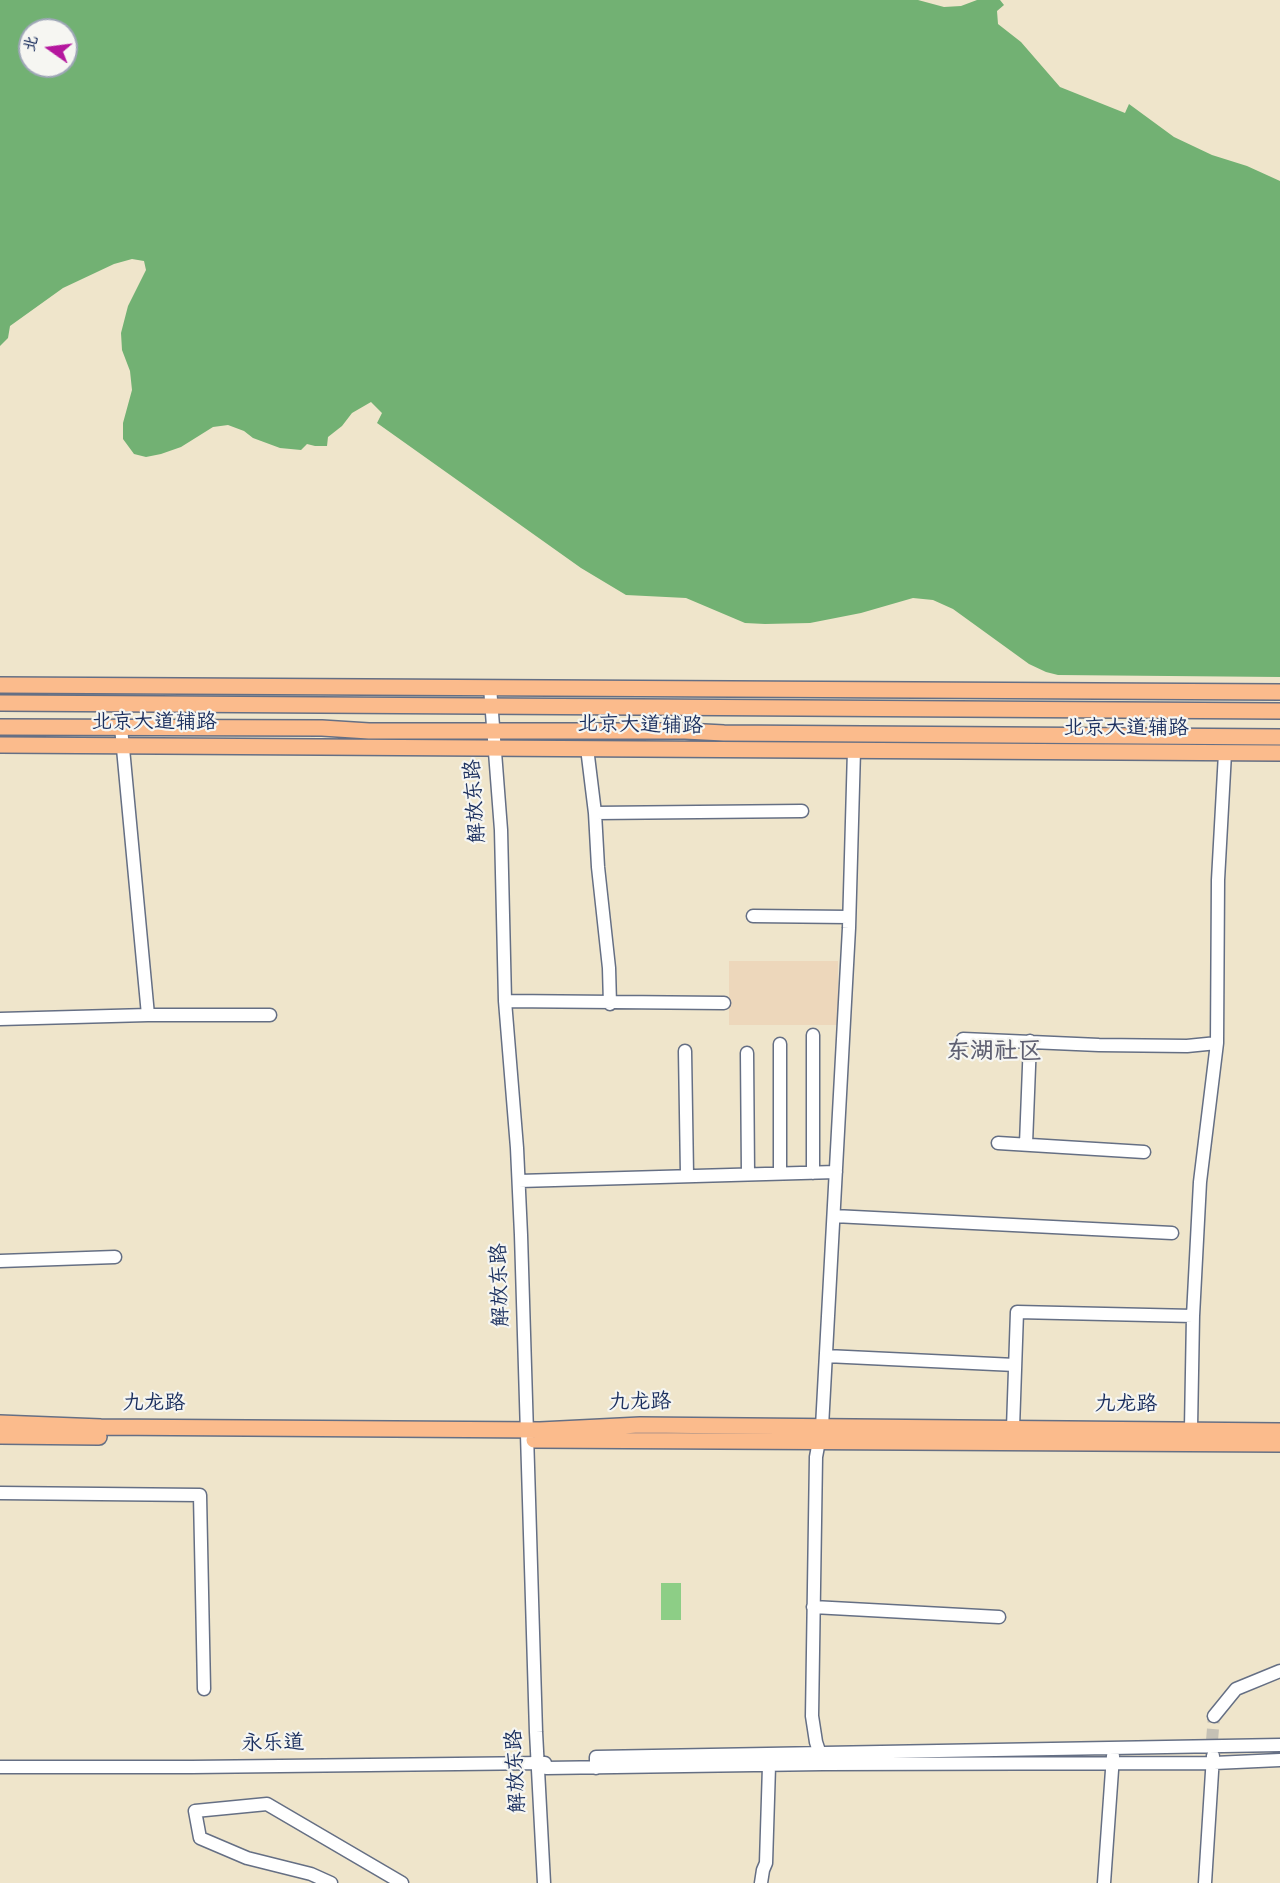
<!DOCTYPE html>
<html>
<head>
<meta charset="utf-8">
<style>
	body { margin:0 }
	#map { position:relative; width:1280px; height:1883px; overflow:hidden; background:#efe5cb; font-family:Dekko,"LXGW WenKai TC",sans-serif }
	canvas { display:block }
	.north { position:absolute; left:18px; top:18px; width:60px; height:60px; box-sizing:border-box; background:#f6f6f2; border:2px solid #9ea6b7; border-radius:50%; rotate:284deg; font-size:16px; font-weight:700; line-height:24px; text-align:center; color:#1b2f5e }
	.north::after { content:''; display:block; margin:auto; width:21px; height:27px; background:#b5179e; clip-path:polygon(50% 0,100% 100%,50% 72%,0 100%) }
</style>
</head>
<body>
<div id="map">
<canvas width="1280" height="1883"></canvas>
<div class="north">北</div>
</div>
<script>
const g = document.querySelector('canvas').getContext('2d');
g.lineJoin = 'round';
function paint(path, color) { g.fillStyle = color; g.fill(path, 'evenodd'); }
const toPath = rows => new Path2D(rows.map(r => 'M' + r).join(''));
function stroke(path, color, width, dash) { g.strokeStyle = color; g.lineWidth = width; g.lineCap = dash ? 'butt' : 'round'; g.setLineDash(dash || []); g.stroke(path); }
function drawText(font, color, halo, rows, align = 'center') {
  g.font = font + ' Dekko,"LXGW WenKai TC",sans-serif'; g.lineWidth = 4.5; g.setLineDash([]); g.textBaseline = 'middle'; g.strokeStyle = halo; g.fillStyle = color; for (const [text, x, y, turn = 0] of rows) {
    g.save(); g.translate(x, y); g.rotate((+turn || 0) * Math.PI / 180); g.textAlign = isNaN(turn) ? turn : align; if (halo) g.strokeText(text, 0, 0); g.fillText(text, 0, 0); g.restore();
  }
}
paint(toPath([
	[729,961,838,961,838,1025,729,1025]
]), '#edd7bb');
paint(toPath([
	[661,1583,681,1583,681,1620,661,1620]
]), '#8dce86');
paint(toPath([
	[0,0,918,0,944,7,961,6,977,0,1000,0,1004,5,997,11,998,24,1021,42,1060,87,1125,113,1129,104,1174,137,1212,155,1247,166,1280,181,1280,677,1058,675,1046,672,1029,664,953,609,933,600,913,598,861,613,810,623,765,624,745,623,686,598,626,595,581,568,377,423,382,413,371,402,352,413,342,426,328,437,327,446,315,446,307,444,301,450,280,448,253,438,244,431,228,425,213,427,181,447,161,454,146,457,134,454,123,439,123,423,132,390,130,371,122,350,121,333,128,306,146,270,144,261,132,259,114,264,63,288,10,326,8,338,0,346],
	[30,30,66,30,66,66,30,66]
]), '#72b173');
stroke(toPath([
	[1212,1741,1214,1716]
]), '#c5c1b5', 12, [12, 6]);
const minor = toPath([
	[490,687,501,830,505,1001,517,1148,521,1235,536,1732,544,1883],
	[121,727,148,1015],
	[587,748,595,813,598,867,609,968,610,1004],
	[595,813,802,811],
	[753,916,849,917],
	[505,1001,724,1003],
	[0,1019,148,1015,270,1015],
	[963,1039,1099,1045,1187,1046,1217,1043],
	[780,1044,780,1173],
	[685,1051,687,1175],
	[747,1053,748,1174],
	[998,1143,1144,1152],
	[1026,1144,1030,1041],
	[813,1173,813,1035],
	[519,1181,836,1172],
	[834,1216,1172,1233],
	[0,1261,115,1257],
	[826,1356,1015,1365],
	[822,1427,849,928,854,750],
	[1013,1428,1017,1312,1193,1316],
	[1191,1428,1193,1316,1200,1182,1217,1043,1218,880,1225,753],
	[819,1441,816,1457,812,1716,816,1742,821,1757],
	[0,1493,200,1495,204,1689],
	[813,1607,999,1617],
	[1214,1716,1236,1689,1280,1671],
	[0,1767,192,1767,545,1763],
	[546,1768,823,1764,1214,1763,1280,1760],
	[596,1768,596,1757,1280,1745],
	[331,1883,311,1874,247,1858,200,1838,195,1811,267,1804,402,1883],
	[761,1883,763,1870,766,1863,769,1766],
	[1104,1883,1113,1756],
	[1205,1883,1213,1756]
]);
const major = toPath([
	[0,685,1280,692],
	[0,703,1280,711],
	[0,727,322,728,369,731,685,731,724,733,1280,737],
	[0,745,1280,753],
	[0,1423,101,1427,540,1430,640,1425,1280,1431],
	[0,1436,99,1437],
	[534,1440,1280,1444]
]);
stroke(minor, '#656f84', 15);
stroke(major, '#656f84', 18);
stroke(minor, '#fff', 12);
stroke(major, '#fbbb8c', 15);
drawText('21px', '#1b2f5e', '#f6f6f2', [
	["北京大道辅路",154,725],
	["北京大道辅路",640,728,1],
	["北京大道辅路",1126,731],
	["解放东路",478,801,-94],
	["解放东路",503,1285,-92],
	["九龙路",640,1405,-1],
	["九龙路",154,1406],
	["九龙路",1126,1407],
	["永乐道",273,1746,-1],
	["解放东路",519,1771,-93]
]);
drawText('bold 24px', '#5f6072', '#f6f6f2', [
	["东湖社区",994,1055]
]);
</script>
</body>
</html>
